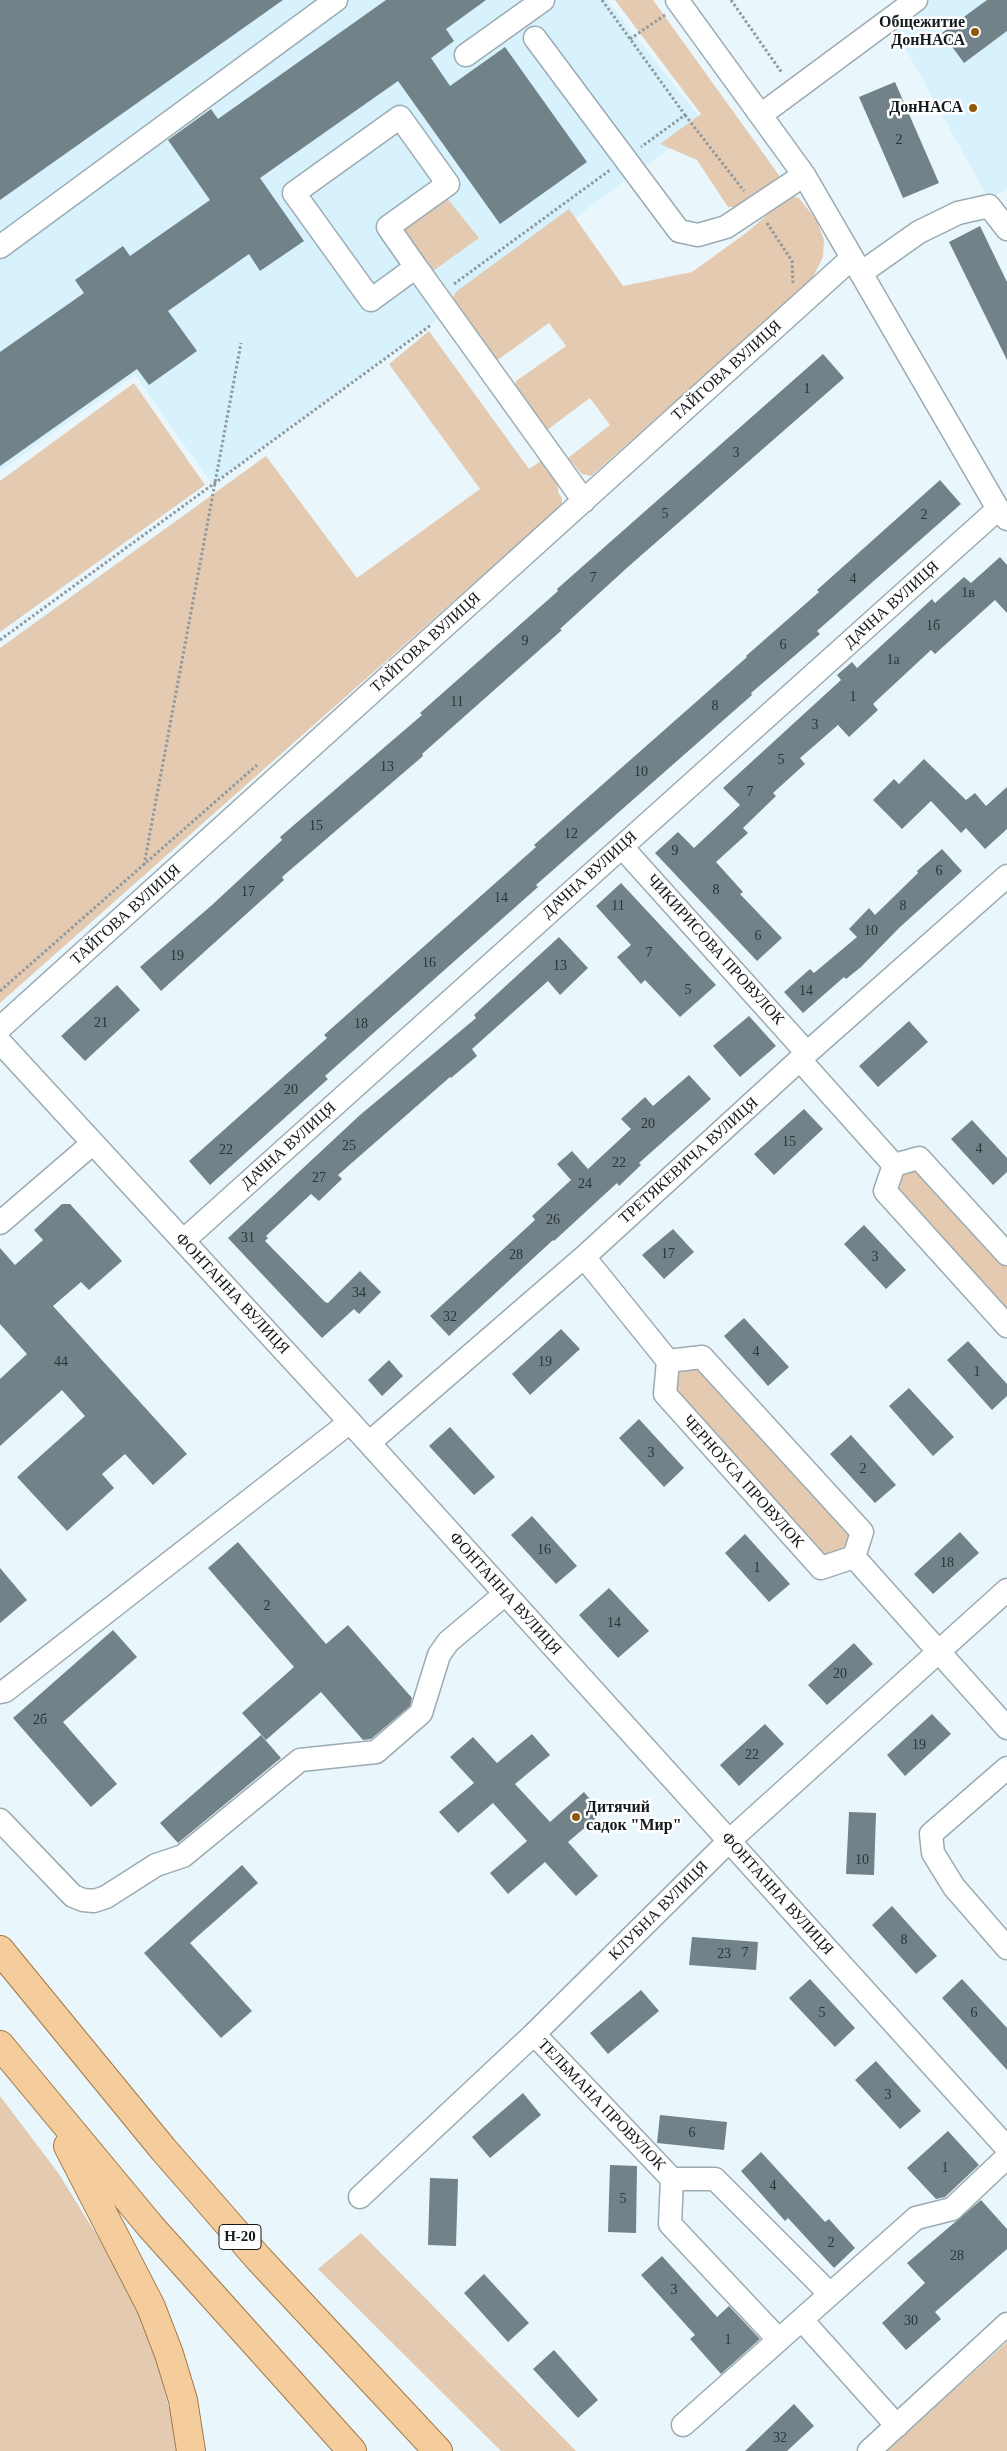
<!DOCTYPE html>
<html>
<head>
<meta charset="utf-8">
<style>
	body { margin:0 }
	canvas { display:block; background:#e9f7fd }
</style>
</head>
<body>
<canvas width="1007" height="2451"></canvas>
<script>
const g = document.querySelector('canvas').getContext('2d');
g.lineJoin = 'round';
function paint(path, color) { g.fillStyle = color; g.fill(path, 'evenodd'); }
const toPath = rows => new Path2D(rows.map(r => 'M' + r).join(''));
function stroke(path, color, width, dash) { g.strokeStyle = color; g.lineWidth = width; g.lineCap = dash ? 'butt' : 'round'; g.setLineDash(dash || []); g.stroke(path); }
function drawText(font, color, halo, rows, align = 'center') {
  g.font = font + ' Georgia,serif'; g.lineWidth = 5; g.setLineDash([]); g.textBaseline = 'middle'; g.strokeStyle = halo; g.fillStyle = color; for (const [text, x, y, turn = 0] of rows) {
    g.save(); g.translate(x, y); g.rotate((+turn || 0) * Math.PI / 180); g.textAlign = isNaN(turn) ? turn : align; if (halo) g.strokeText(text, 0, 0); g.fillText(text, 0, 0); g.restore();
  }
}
paint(toPath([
	[0,0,607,0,704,123,212,484,135,375,0,471],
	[929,0,1007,0,1007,190,988,198,893,26]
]), '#d7f1fd');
paint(toPath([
	[615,0,653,0,781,178,738,207,728,207,697,160,660,144,701,114],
	[793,196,799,198,817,221,824,240,823,257,811,281,591,476,582,474,568,458,610,425,590,398,547,430,515,386,516,381,566,346,549,323,499,359,496,359,454,304,454,295,457,291,569,209,623,286,692,272,746,233,787,198],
	[446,197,479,238,430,273,401,229],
	[429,331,529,469,542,460,556,479,559,494,562,498,562,505,0,1003,0,648,266,456,357,578,480,489,389,364],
	[134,383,205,485,0,632,0,481],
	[909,1168,923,1169,1007,1259,1007,1321,893,1183],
	[686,1364,701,1365,849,1525,850,1542,836,1554,819,1554,673,1393,670,1380],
	[0,2096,59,2174,144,2312,180,2451,0,2451],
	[361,2233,576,2451,501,2451,318,2269],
	[1007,2342,1007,2451,886,2451]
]), '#e3cab0');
paint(toPath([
	[0,0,283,0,0,200],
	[386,0,486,0,446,29,454,41,431,58,450,86,505,47,587,162,500,224,398,81,260,178,304,241,260,271,249,254,168,311,197,351,149,385,137,369,0,466,0,352,84,293,75,280,123,246,130,256,210,200,168,140,211,109,218,119],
	[987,0,1007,0,1007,31,964,63,942,33],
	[895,82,939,183,903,198,859,97],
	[980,226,1007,282,1007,360,949,242],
	[823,354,844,378,629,566,560,629,562,630,422,754,423,756,282,877,284,880,161,991,140,967,212,905,282,840,280,837,422,715,420,713,558,591,557,589],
	[940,480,961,504,817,631,820,634,751,693,752,695,536,885,538,887,325,1076,328,1079,210,1185,189,1161,327,1038,324,1035,536,847,534,845,747,657,746,656,819,592,817,590],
	[1000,557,1007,565,1007,613,995,600,935,654,931,650,873,704,878,710,849,737,838,725,800,758,805,764,773,793,776,796,743,828,748,833,716,862,743,892,740,894,782,938,757,961,655,853,678,832,694,848,740,805,723,788,841,680,837,675,852,662,857,668,932,599,935,603,964,577,971,583],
	[924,759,966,800,975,793,986,806,1007,787,1007,829,985,849,966,828,961,833,931,801,902,829,873,800,894,779,899,784],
	[942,849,962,871,899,928,861,967,846,979,844,977,803,1013,784,992,810,969,814,973,857,937,849,929,869,908,875,915,918,873,917,871],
	[621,883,716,985,680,1017,645,980,641,984,617,957,631,945,596,906],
	[559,937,588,968,560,995,548,981,472,1049,477,1056,451,1078,450,1077,338,1175,342,1179,319,1201,311,1194,266,1236,268,1238,265,1241,325,1302,328,1303,360,1271,381,1292,359,1314,354,1309,322,1338,228,1238,360,1115,476,1018,474,1015],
	[117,985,140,1010,85,1061,61,1036],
	[749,1016,776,1046,740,1077,713,1046],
	[909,1021,928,1042,878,1087,859,1066],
	[689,1075,711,1099,639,1163,641,1165,619,1186,617,1183,554,1241,553,1240,449,1336,430,1316,535,1220,532,1216,571,1180,557,1164,572,1151,588,1169,631,1129,621,1119,645,1097,653,1106],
	[804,1109,823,1129,774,1175,754,1154],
	[972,1120,1007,1158,1007,1172,993,1185,951,1139],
	[62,1204,70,1204,122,1261,89,1290,81,1282,53,1306,187,1454,153,1485,125,1454,102,1474,114,1488,67,1531,17,1477,85,1416,62,1390,0,1446,0,1379,27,1354,0,1324,0,1248,15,1265,43,1240,34,1230],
	[864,1225,906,1270,886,1289,844,1244],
	[673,1229,694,1252,664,1279,642,1255],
	[744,1318,789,1367,768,1386,724,1336],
	[561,1329,580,1349,530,1395,512,1374],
	[968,1341,1007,1384,1007,1396,992,1410,947,1360],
	[389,1360,403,1376,382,1396,368,1380],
	[909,1388,954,1437,933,1456,889,1406],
	[639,1419,684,1468,664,1487,619,1438],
	[450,1427,495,1477,474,1495,429,1446],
	[851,1435,896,1485,875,1503,830,1454],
	[532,1516,577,1566,556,1584,511,1535],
	[960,1532,979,1553,933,1594,914,1574],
	[745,1534,790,1584,769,1602,725,1553],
	[238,1542,326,1644,348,1625,412,1698,410,1706,371,1739,363,1740,321,1692,266,1740,242,1713,294,1667,208,1568],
	[0,1568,27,1600,0,1623],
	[609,1588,649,1631,618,1658,579,1615],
	[113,1630,137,1657,63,1722,117,1784,91,1807,13,1718],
	[854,1643,873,1664,827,1705,808,1685],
	[932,1714,951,1734,905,1776,887,1755],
	[765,1724,784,1744,739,1786,720,1765],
	[532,1734,550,1755,515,1784,550,1822,584,1792,602,1813,568,1842,598,1876,576,1896,545,1862,508,1894,490,1873,527,1841,493,1803,458,1833,439,1812,474,1783,450,1757,473,1737,497,1763],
	[261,1735,281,1758,178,1843,160,1823],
	[849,1812,876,1813,874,1875,846,1874],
	[242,1865,258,1883,190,1943,252,2011,221,2038,144,1953],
	[892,1906,937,1956,916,1974,872,1925],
	[692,1937,758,1942,756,1970,689,1965],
	[810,1979,855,2028,835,2047,789,1998],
	[962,1979,1007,2028,1007,2070,942,1998],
	[641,1990,659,2011,608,2054,590,2033],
	[876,2061,921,2111,900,2129,855,2080],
	[523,2093,541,2115,490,2158,472,2137],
	[660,2115,727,2122,724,2150,657,2143],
	[948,2131,979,2165,945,2197,936,2199,907,2168],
	[761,2152,825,2222,829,2219,855,2248,834,2268,788,2218,785,2221,741,2171],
	[610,2165,637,2166,636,2233,608,2232],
	[430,2178,458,2179,456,2246,428,2245],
	[981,2200,1007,2229,1007,2249,935,2312,941,2319,906,2350,882,2323,925,2283,907,2263],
	[662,2256,717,2317,729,2306,760,2339,721,2374,690,2339,695,2335,641,2275],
	[484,2274,529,2323,508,2342,464,2293],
	[554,2350,598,2400,578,2418,533,2369],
	[794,2404,814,2426,787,2451,745,2451]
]), '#728289');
const minor = toPath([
	[677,0,804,175,998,509,1007,519],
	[535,38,679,231,698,235,726,227,804,175],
	[466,55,543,0],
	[762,114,916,0],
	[0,247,336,0],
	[416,267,388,227,448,184,400,117,294,193,371,300,416,267,584,501],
	[861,273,919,232,958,213,989,206,1007,229],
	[622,847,807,1053],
	[0,1028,852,258],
	[0,1042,350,1422,1007,2148],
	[800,1060,894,1165,919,1158,1007,1254],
	[894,1165,885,1191,1007,1326],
	[0,1223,93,1143],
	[183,1241,998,509],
	[584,1257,668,1361,702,1357,862,1532,854,1557,1007,1728],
	[668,1361,665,1394,821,1568,854,1557],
	[369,1443,584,1257,807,1053,1007,876],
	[0,1692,5,1691,350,1422],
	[1007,1768,931,1834,933,1853,954,1887,1007,1948],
	[0,1820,73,1896,83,1900,94,1901,106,1897,156,1865,183,1856,300,1760,376,1752,421,1713,439,1655,448,1642,505,1594],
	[534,2034,672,2179,715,2179,830,2294],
	[672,2179,670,2224,779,2340],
	[360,2197,534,2034,729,1841,1007,1590],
	[802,2320,897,2426],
	[683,2425,916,2218,952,2209,1007,2157],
	[869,2451,1007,2324]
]);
const major = toPath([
	[0,1950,163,2149,258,2258,438,2451],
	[0,2045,151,2227,352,2451],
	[68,2146,151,2307,169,2354,183,2400,191,2451]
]);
stroke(minor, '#9babb2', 25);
stroke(major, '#a27845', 30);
stroke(toPath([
	[602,0,685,115,641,147],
	[731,0,782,73],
	[630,39,665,15],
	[685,115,744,191],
	[767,223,792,261,793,284],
	[454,284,610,170],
	[0,640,431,325],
	[144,865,241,343],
	[0,991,257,765]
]), '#8e999e', 3, [2.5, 2.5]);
stroke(minor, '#fff', 22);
stroke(major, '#f5cc9c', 28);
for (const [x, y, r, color] of [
	[975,32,5,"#8f590c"],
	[973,108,5,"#8f590c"],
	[576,1817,5,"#8f590c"]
]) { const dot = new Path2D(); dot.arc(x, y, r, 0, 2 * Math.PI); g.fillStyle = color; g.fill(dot); stroke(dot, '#fff', 2); }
drawText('14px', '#2c3438', null, [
	["2",899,140],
	["1",807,389],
	["3",736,453],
	["5",665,514],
	["2",924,515],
	["7",593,578],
	["4",853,579],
	["1в",968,593],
	["1б",933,626],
	["9",525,641],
	["6",783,645],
	["1а",893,660],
	["1",853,697],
	["11",457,702],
	["8",715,706],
	["3",815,725],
	["5",781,760],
	["13",387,767],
	["10",641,772],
	["7",750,792],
	["15",316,826],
	["12",571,834],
	["9",675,851],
	["6",939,871],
	["8",716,890],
	["17",248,892],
	["14",501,898],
	["11",618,906],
	["8",903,906],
	["10",871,931],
	["6",758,936],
	["7",649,953],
	["19",177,956],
	["16",429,963],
	["13",560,966],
	["5",688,990],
	["14",806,991],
	["21",101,1023],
	["18",361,1024],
	["20",291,1090],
	["20",648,1124],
	["15",789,1142],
	["25",349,1146],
	["4",979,1149],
	["22",226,1150],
	["22",619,1163],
	["27",319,1178],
	["24",585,1184],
	["26",553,1220],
	["31",248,1238],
	["17",668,1254],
	["28",516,1255],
	["3",875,1257],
	["34",359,1293],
	["32",450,1317],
	["4",756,1352],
	["44",61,1362],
	["19",545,1362],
	["1",977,1372],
	["3",651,1453],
	["2",863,1469],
	["16",544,1550],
	["18",947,1563],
	["1",757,1568],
	["2",267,1606],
	["14",614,1623],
	["20",840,1674],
	["2б",40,1720],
	["19",919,1745],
	["22",752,1755],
	["10",862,1860],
	["8",904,1940],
	["7",745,1953],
	["23",724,1954],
	["5",822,2013],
	["6",974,2013],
	["3",888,2095],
	["6",692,2133],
	["1",945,2168],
	["4",773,2186],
	["5",623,2199],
	["2",831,2243],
	["28",957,2256],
	["3",674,2290],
	["30",911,2321],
	["1",728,2340],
	["32",780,2438]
]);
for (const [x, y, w] of [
	[240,2237,42]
]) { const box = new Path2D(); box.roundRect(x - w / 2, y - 12.5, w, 25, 4); g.fillStyle = '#fff'; g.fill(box); stroke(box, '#141a1d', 1); }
drawText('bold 15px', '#141a1d', null, [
	["Н-20",240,2237]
]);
drawText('bold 16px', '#141a1d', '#fff', [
	["Общежитие",965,23],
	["ДонНАСА",965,41],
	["ДонНАСА",963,108],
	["Дитячий",586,1808,"left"],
	["садок \"Мир\"",586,1826,"left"]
], 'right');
drawText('16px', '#141a1d', '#fff', [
	["ТАЙГОВА ВУЛИЦЯ",727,371,-42],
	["ДАЧНА ВУЛИЦЯ",892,605,-42],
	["ТАЙГОВА ВУЛИЦЯ",426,643,-42],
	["ДАЧНА ВУЛИЦЯ",590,875,-42],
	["ТАЙГОВА ВУЛИЦЯ",126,915,-42],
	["ЧИКИРИСОВА ПРОВУЛОК",715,950,48],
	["ДАЧНА ВУЛИЦЯ",289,1146,-42],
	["ТРЕТЯКЕВИЧА ВУЛИЦЯ",689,1161,-42],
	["ФОНТАННА ВУЛИЦЯ",232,1294,47],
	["ЧЕРНОУСА ПРОВУЛОК",743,1482,48],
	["ФОНТАННА ВУЛИЦЯ",505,1594,48],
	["ФОНТАННА ВУЛИЦЯ",777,1894,48],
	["КЛУБНА ВУЛИЦЯ",659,1911,-45],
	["ТЕЛЬМАНА ПРОВУЛОК",601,2105,46]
]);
</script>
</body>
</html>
